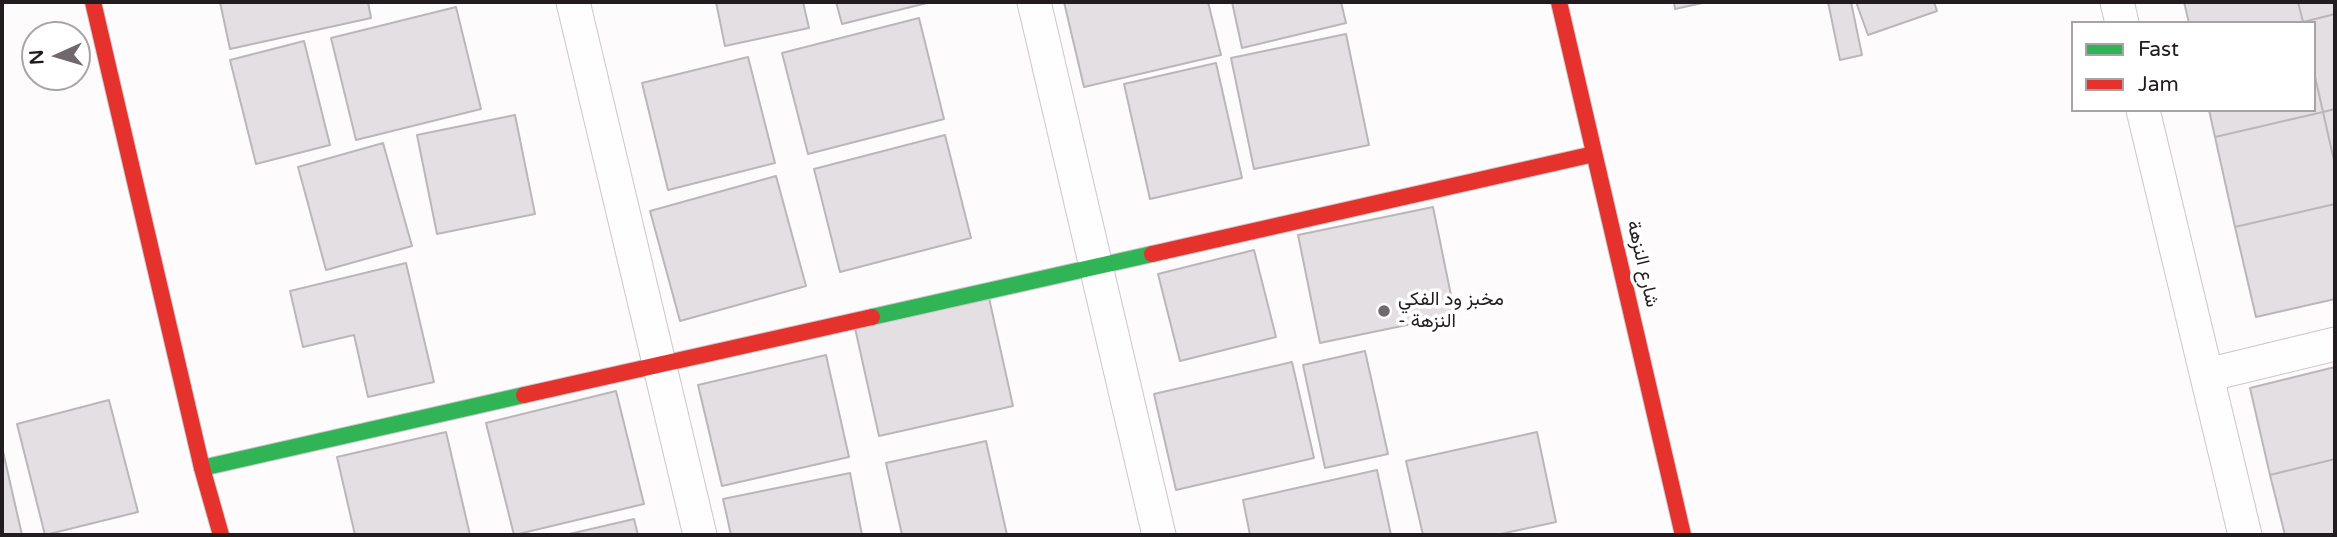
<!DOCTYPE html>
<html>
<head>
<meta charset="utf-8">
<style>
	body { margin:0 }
	#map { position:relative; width:2337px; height:537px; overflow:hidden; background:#fefbfd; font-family:"Varela Round",sans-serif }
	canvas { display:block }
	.frame { position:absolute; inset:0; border:4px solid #221b1f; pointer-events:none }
	.legend { position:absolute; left:2071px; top:21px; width:245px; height:91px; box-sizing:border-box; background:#fff; border:2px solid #a7a4a5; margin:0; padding:9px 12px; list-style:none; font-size:21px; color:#221b1f }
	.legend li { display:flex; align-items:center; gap:14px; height:35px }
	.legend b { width:35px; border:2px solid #a7a4a5 }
	.north { position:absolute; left:21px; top:21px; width:70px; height:70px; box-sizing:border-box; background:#fff; border:2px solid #a7a4a5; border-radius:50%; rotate:266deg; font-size:19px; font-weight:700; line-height:28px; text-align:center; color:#221b1f }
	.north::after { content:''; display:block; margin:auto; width:24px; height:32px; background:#6f696d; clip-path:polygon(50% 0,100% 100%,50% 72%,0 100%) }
</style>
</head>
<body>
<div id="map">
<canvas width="2337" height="537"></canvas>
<div class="frame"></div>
<ul class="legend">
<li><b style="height:9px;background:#30b455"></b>Fast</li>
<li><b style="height:9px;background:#e5322d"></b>Jam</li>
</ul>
<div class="north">N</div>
</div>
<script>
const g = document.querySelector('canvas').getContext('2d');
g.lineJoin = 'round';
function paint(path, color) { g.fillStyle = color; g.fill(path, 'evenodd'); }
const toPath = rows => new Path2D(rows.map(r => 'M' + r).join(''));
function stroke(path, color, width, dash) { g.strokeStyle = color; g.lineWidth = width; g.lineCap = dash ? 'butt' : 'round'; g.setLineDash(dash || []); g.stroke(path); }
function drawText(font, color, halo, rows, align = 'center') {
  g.font = font + ' "Varela Round",Vazirmatn,sans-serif'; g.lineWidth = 7; g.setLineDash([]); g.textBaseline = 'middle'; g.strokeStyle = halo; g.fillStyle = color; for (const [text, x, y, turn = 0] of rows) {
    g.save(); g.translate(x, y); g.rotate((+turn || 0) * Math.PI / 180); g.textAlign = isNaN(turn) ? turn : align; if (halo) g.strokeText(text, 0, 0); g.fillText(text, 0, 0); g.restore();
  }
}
const building = toPath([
	[220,2,368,2,371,18,230,49,220,2],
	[716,2,803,2,809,28,725,46,716,2],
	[836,2,931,2,842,24,836,2],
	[1064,2,1208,2,1221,55,1084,87,1064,2],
	[1232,2,1341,2,1346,23,1242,48,1232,2],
	[1674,2,1707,2,1675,9,1674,2],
	[1828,2,1851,2,1862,55,1840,60,1828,2],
	[1856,2,1934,2,1937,11,1868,35,1856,2],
	[2184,2,2298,2,2303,22,2189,23,2184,2],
	[2298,2,2335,2,2335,14,2303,22,2298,2],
	[456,7,481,109,356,140,331,38,456,7],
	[2335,14,2335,109,2323,112,2314,72,2314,23,2303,22,2335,14],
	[919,18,944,119,808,154,782,53,919,18],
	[1346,34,1369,145,1254,169,1231,58,1346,34],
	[304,41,330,145,256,164,230,60,304,41],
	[748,57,775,163,668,190,642,83,748,57],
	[1216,63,1242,178,1150,199,1124,84,1216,63],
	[2314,72,2323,112,2215,137,2209,110,2314,110,2314,72],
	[2335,109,2335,165,2323,112,2335,109],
	[2323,112,2335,165,2335,204,2235,227,2215,137,2323,112],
	[515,115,535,214,437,234,417,135,515,115],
	[945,135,971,238,840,272,814,169,945,135],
	[383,143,412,246,326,270,298,167,383,143],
	[776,176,806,286,680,321,650,211,776,176],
	[2335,204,2335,299,2256,317,2235,227,2335,204],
	[1433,207,1455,315,1320,343,1298,235,1433,207],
	[1254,250,1276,337,1180,361,1158,274,1254,250],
	[406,263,434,382,368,397,354,335,303,347,290,291,406,263],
	[989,298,1013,406,879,436,855,328,989,298],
	[1365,351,1388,454,1325,468,1303,365,1365,351],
	[826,355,849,457,722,486,698,385,826,355],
	[1292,362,1314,458,1176,490,1154,394,1292,362],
	[2335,367,2335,459,2270,475,2250,388,2335,367],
	[616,391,644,504,514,535,486,423,616,391],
	[109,400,138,512,45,535,17,424,109,400],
	[446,432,470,535,355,535,337,457,446,432],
	[1537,432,1556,522,1496,535,1423,535,1406,461,1537,432],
	[986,441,1007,535,902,535,886,463,986,441],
	[2,447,22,535,2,535,2,447],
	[2335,459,2335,535,2285,535,2270,475,2335,459],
	[1377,470,1391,535,1250,535,1243,500,1377,470],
	[850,473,862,535,731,535,723,499,850,473],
	[634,519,638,535,565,535,634,519]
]);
paint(building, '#e4dfe2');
stroke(building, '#bbb6b9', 2);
const street = toPath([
	[573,2,700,535],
	[1034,2,1159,535],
	[2117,2,2122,23],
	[2143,110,2245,535],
	[2207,375,2335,344]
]);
const fast = toPath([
	[872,317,1152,254],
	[202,468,524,395]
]);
const jam = toPath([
	[93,2,202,468,221,535],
	[1559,2,1683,535],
	[1152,254,1594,154],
	[524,395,872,317]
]);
stroke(street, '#ccc7ca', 35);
stroke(fast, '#ccc7ca', 18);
stroke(jam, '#ccc7ca', 18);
stroke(street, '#fffeff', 33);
stroke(fast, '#30b455', 16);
stroke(jam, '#e5322d', 16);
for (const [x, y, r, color] of [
	[1384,311,7,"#6f696d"]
]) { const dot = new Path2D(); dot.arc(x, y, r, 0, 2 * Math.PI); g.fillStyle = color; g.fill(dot); stroke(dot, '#fff', 2.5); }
drawText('19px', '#221b1f', '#fff', [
	["شارع النزهة",1642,264,77]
]);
drawText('19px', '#221b1f', '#fff', [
	["مخبز ود الفكي",1398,300],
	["- النزهة",1398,322]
], 'left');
</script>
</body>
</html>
